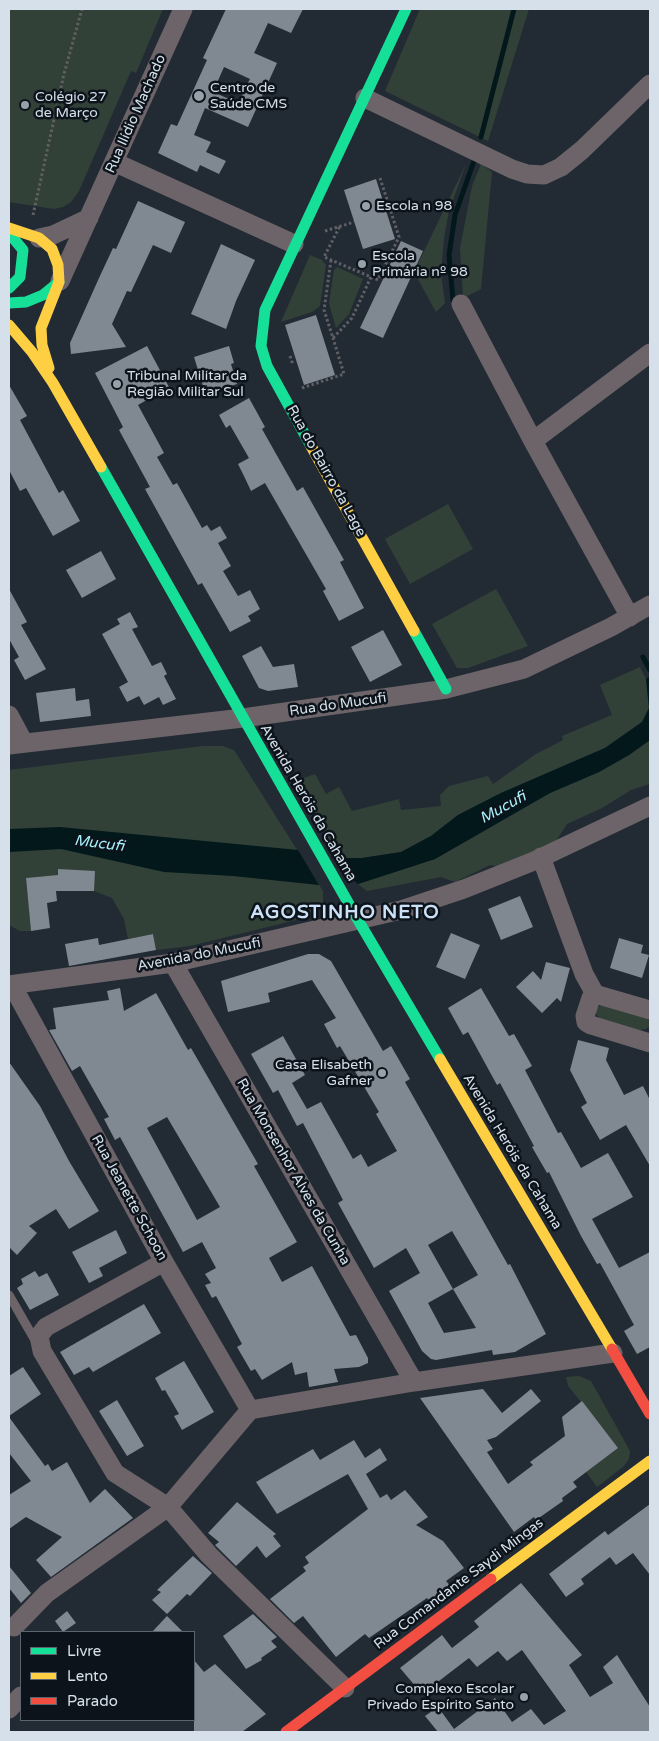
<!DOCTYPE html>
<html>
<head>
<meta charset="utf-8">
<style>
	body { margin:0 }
	#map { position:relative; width:659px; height:1741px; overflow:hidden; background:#222b34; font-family:"Varela Round",sans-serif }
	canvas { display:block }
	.frame { position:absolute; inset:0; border:10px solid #d5e0ea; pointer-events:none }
	.legend { position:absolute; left:20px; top:1631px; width:175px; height:90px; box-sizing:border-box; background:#0c131a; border:1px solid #5c656d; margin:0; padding:6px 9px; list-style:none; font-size:15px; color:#d5e0ea }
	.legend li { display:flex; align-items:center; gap:10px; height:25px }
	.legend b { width:25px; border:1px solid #5c656d }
</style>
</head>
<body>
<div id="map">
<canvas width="659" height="1741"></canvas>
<div class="frame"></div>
<ul class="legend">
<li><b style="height:6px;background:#16e098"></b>Livre</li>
<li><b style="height:6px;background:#ffcf43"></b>Lento</li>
<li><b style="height:6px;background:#f24e42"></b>Parado</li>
</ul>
</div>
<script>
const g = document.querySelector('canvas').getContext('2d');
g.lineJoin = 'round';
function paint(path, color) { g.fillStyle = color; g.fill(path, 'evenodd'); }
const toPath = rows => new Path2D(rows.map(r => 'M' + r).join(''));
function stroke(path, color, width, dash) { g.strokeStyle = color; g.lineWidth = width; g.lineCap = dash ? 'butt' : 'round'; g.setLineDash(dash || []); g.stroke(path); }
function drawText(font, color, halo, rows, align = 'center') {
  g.font = font + ' "Varela Round",sans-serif'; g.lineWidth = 5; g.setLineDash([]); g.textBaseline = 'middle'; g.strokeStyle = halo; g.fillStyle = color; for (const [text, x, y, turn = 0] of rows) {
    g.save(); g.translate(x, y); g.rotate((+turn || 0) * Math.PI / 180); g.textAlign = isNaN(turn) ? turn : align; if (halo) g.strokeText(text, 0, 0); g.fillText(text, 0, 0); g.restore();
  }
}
paint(toPath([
	[9,9,163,9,136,73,131,71,79,191,71,202,63,207,54,209,9,202],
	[420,9,529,9,488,141,385,91],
	[466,164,449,211,444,238,441,274,445,303,436,312,414,272],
	[481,164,492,172,481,289,463,298,460,248,472,186],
	[310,255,322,260,326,265,320,306,312,312,281,322],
	[337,267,363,279,349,314,336,328,329,303,334,270],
	[448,504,473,549,410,584,385,539],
	[496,589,528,646,468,668,457,668,432,624],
	[640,667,646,679,649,708,642,722,605,748,501,793,458,815,431,836,401,852,362,858,338,858,298,780,315,774,326,794,339,787,352,811,399,799,401,810,441,806,440,795,449,786,488,776,493,784,536,754,563,740,562,736,612,715,600,685],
	[650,740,650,784,631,790,602,808,567,824,554,844,504,867,490,865,455,882,441,877,367,891,358,884,435,859,550,793,599,772,629,755],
	[203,746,223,746,234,750,323,891,323,907,310,916,284,923,190,946,156,950,153,934,128,939,124,919,112,898,94,891,58,870,56,891,47,892,45,876,26,879,31,931,20,931,9,925,9,770],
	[604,1003,645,1016,649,1020,650,1026,646,1029,639,1030,600,1018,596,1014,595,1009],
	[579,1376,591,1381,630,1451,629,1459,624,1466,597,1487,586,1472,618,1448,568,1386,566,1377]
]), '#324137');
paint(toPath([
	[650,676,650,740,629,755,599,772,550,793,435,859,358,884,348,876,338,858,362,858,401,852,431,836,458,815,501,793,605,748,642,722,649,708,646,679],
	[60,827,298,850,319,885,233,876,164,872,61,849,9,852,9,829]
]), '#03181b');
stroke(toPath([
	[481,137,514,9],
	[453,300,449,255,455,215,474,161],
	[643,657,650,670]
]), '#03181b', 5);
paint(toPath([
	[226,9,303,9,291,33,268,23,257,47,254,53,277,63,248,127,205,108,194,135,211,142,206,152,226,161,219,174,200,165,197,172,158,153,171,124,177,126,207,60,203,58],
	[224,67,250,79,238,103,213,92],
	[376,179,395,239,363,249,344,190],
	[138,201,185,222,171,253,153,245,131,292,127,291,112,324,126,347,71,354,70,343,99,278,113,248,116,249],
	[401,241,423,251,383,338,360,328],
	[221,244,255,260,236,301,226,329,191,314],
	[316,315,335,375,304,385,285,325],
	[147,346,169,387,138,405,164,453,157,457,173,485,177,483,202,528,207,525,211,531,220,526,227,538,218,543,231,566,223,571,238,596,250,590,260,609,248,616,251,621,230,632,202,583,198,585,145,489,150,487,119,430,123,427,95,373],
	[229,346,234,363,231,364,237,384,209,393,207,385,203,386,194,357],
	[9,385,27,416,20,420,59,493,63,490,80,521,53,536,26,488,20,491,9,470],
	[249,398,265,427,262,429,297,491,303,487,344,560,340,562,364,608,339,621,323,591,326,589,265,483,251,491,244,476,238,464,249,458,230,425,226,428,219,415],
	[101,551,116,579,82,598,66,570],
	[9,589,27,622,21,625,46,669,25,680,14,660,19,657,9,639],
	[130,612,138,627,132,629,152,666,161,662,167,674,164,676,176,699,163,705,159,697,144,705,139,696,127,702,119,687,128,682,102,634,120,624,117,619],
	[383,630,402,665,370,682,351,647],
	[261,646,273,667,294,664,298,687,268,691,259,688,242,656],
	[75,688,76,701,89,699,91,716,40,722,36,693],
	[58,869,95,871,94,891,56,891,57,901,47,903,50,928,31,931,26,878,58,875],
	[520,896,533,927,501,940,488,909],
	[451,933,480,945,465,979,436,967],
	[153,934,156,950,69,966,65,944,98,938,99,945],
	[619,938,643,945,641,953,649,955,642,978,610,968],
	[308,954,319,954,331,961,383,1051,391,1046,410,1079,405,1082,508,1265,510,1264,546,1334,515,1352,493,1355,492,1350,436,1360,431,1359,422,1351,389,1291,420,1273,406,1248,374,1268,338,1203,343,1200,303,1123,297,1126,278,1090,273,1093,251,1054,283,1036,305,1075,292,1083,307,1109,321,1102,353,1159,361,1154,368,1167,397,1151,376,1114,379,1112,340,1046,337,1048,324,1024,336,1018,312,980,268,993,270,1002,228,1012,221,981],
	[452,1231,478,1275,453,1289,428,1245],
	[453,1289,476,1328,444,1333,428,1303],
	[546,962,570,968,561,1002,557,998,542,1013,516,987,533,971,541,980],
	[120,988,124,1011,156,993,188,1050,191,1048,258,1164,254,1166,297,1242,269,1258,282,1282,312,1266,350,1336,356,1335,368,1358,368,1363,359,1367,334,1369,338,1382,309,1387,307,1372,295,1375,292,1362,262,1380,255,1369,251,1371,237,1347,242,1344,216,1296,212,1298,205,1285,211,1283,205,1274,216,1268,202,1242,183,1252,120,1137,115,1140,104,1119,109,1117,80,1066,72,1071,49,1030,56,1029,53,1008,109,1000,107,991],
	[167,1117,220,1207,197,1220,147,1128],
	[481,988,509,1036,514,1034,532,1066,525,1070,558,1133,561,1132,581,1168,608,1153,633,1197,592,1219,619,1268,650,1252,650,1347,637,1354,624,1331,634,1325,600,1263,597,1264,581,1236,549,1172,547,1173,532,1147,534,1146,500,1083,497,1085,468,1032,463,1035,448,1008],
	[578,1040,609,1048,606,1060,624,1095,643,1086,650,1100,650,1166,626,1125,600,1140,581,1107,587,1103,570,1070],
	[9,1062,40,1106,69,1161,99,1211,69,1229,56,1209,29,1226,37,1233,17,1255,9,1247],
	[116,1230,127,1253,99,1268,103,1276,89,1283,72,1252],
	[35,1271,39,1277,47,1273,59,1295,30,1310,17,1288,23,1284,21,1279],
	[144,1304,161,1333,93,1372,89,1367,74,1375,60,1352],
	[184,1361,214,1412,182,1430,174,1416,179,1414,165,1390,162,1391,155,1378],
	[23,1367,41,1394,9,1416,9,1376],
	[483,1389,502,1413,531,1389,541,1401,496,1437,487,1440,493,1449,487,1452,508,1484,533,1465,530,1462,565,1436,562,1417,582,1401,618,1448,573,1482,577,1487,562,1498,563,1501,536,1520,534,1517,514,1532,420,1398],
	[117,1400,144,1446,127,1456,99,1411],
	[9,1417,45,1466,48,1464,52,1471,67,1462,90,1503,105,1489,133,1518,51,1577,36,1560,62,1537,26,1517,9,1529,9,1495,31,1481,9,1453],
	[354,1440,365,1458,380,1448,387,1460,366,1474,380,1498,387,1494,391,1500,405,1490,428,1517,416,1525,443,1541,464,1568,446,1581,453,1589,432,1604,427,1598,369,1638,365,1634,336,1657,303,1616,294,1623,270,1599,306,1571,303,1567,309,1563,305,1557,368,1509,348,1474,277,1514,256,1482,313,1449,320,1460],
	[237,1502,276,1534,273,1536,281,1546,266,1558,257,1546,236,1566,215,1545,219,1542,208,1533],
	[650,1504,650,1575,633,1553,616,1565,610,1557,581,1579,584,1584,566,1597,549,1574,605,1531,608,1535],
	[193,1556,212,1573,190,1596,187,1594,167,1614,152,1600,161,1592,157,1590],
	[9,1566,31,1593,21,1603,9,1588],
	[521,1583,582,1655,569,1665,590,1697,613,1683,603,1667,617,1655,650,1707,650,1732,438,1732,425,1716,438,1707,454,1729,495,1698,512,1722,531,1709,544,1725,566,1711,522,1650,507,1661,498,1651,477,1667,469,1658,422,1694,400,1668,442,1635,452,1648,479,1627,474,1621],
	[67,1611,76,1623,63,1632,55,1621],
	[253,1614,277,1637,271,1641,277,1647,261,1658,262,1660,246,1669,223,1636],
	[167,1616,183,1632,152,1632],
	[194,1660,204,1672,215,1664,266,1714,242,1732,194,1732]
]), '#808891');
stroke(toPath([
	[33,215,64,74,82,9],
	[325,231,354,222],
	[331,260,324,310,333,338,352,318,371,277,331,260,324,257,340,226],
	[371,277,378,280,399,237,380,178],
	[290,356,293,365],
	[302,388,344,374,333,338]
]), '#5f5f64', 3, [2.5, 2.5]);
stroke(toPath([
	[9,1295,36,1342]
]), '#6c6469', 9);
stroke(toPath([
	[365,98,512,169,527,174,544,175,561,167,582,150,650,84],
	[114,162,294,244],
	[39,238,53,235,89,218],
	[60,281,183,9],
	[461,304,533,441,630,617],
	[533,441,650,353],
	[9,715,24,743],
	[9,745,243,718,446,689,524,669,611,627,650,605],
	[541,857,584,974,595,994],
	[173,963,414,1382],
	[9,985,173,963,401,910,464,889,534,861,650,806],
	[12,985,164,1262,250,1410],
	[650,1010,595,994,591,998,585,1016,586,1022,591,1025,650,1043],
	[164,1262,46,1327,39,1336,42,1351,115,1473,168,1507,209,1555,345,1688],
	[14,1627,47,1593,168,1507,250,1410,414,1382,613,1353],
	[9,1709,21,1696]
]), '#6c6469', 19);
stroke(toPath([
	[9,233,23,250,20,277,9,288],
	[9,303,26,302,43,295,59,282],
	[311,446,267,366,261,346,265,310,406,9],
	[101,467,358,920,440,1059],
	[414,631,446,689]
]), '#16e098', 11);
stroke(toPath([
	[9,228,39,238,52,249,58,265,59,282,41,328,42,345,49,368],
	[9,325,32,352,53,383,101,467],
	[311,446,414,631],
	[440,1059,612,1349],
	[491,1579,650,1461]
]), '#ffcf43', 11);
stroke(toPath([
	[612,1349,650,1414],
	[286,1732,491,1579]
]), '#f24e42', 11);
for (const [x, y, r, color] of [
	[199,96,6,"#96a1aa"],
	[25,105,5,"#96a1aa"],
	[366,206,5,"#96a1aa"],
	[362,264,5,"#96a1aa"],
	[117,384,5,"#96a1aa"],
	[382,1073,5,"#96a1aa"],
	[524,1697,5,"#96a1aa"]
]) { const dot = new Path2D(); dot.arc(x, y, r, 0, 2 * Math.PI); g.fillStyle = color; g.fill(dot); stroke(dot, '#0c131a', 2); }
drawText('14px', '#d5e0ea', '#0c131a', [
	["Centro de",210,88],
	["Saúde CMS",210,104],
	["Colégio 27",35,97],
	["de Março",35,113],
	["Escola n 98",376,206],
	["Escola",372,256],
	["Primária nº 98",372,272],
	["Tribunal Militar da",127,376],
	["Região Militar Sul",127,392],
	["Casa Elisabeth",372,1065,"right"],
	["Gafner",372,1081,"right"],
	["Complexo Escolar",514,1689,"right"],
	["Privado Espírito Santo",514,1705,"right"]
], 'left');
drawText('14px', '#d5e0ea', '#0c131a', [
	["Rua Ilídio Machado",136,114,-66],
	["Rua do Bairro da Lage",326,471,61],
	["Rua do Mucufi",338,705,-8],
	["Avenida Heróis da Cahama",308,803,60],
	["Avenida do Mucufi",199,955,-11],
	["Avenida Heróis da Cahama",512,1152,59],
	["Rua Monsenhor Alves da Cunha",293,1172,60],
	["Rua Jeanette Schoon",129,1198,61],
	["Rua Comandante Saydi Mingas",459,1584,-37]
]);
drawText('italic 15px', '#a8f1fa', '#0c131a', [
	["Mucufi",503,808,-29],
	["Mucufi",99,844,7]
]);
g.letterSpacing = '1px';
drawText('bold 19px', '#cce1f6', '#0c131a', [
	["AGOSTINHO NETO",345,913]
]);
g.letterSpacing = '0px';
</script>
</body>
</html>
